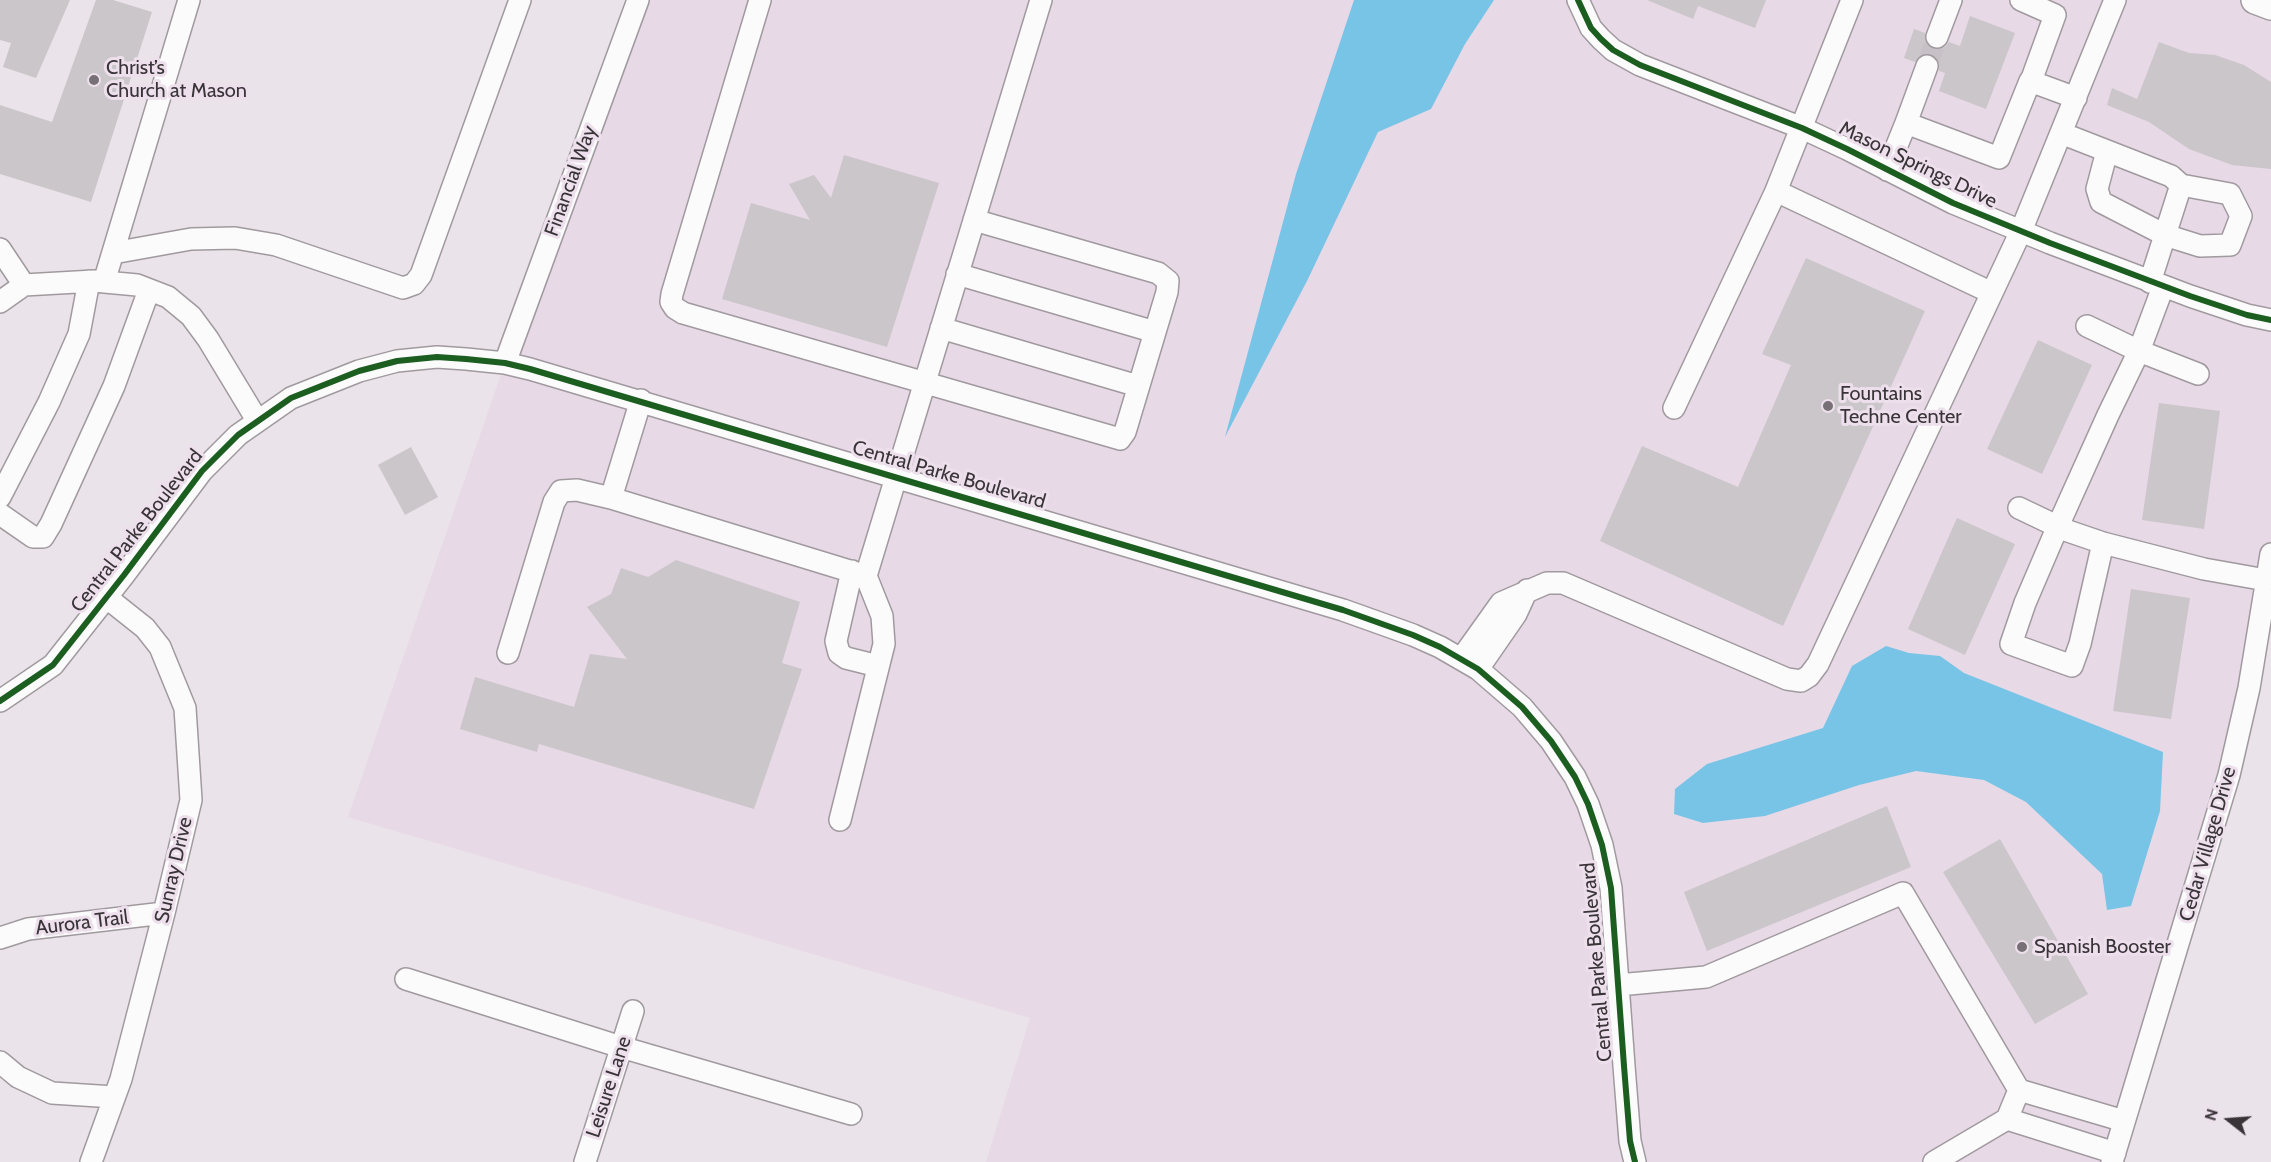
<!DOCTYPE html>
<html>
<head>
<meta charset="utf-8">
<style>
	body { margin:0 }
	#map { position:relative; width:2271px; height:1162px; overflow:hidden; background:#eae3e9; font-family:Cabin,sans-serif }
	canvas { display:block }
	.north { position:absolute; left:2199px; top:1090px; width:60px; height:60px; -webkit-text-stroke:4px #ede0ec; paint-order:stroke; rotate:287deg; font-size:16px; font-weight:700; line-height:24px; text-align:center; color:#393438 }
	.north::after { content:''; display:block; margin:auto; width:21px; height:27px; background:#393438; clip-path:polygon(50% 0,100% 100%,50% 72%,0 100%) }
</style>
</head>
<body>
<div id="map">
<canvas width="2271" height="1162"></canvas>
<div class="north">N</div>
</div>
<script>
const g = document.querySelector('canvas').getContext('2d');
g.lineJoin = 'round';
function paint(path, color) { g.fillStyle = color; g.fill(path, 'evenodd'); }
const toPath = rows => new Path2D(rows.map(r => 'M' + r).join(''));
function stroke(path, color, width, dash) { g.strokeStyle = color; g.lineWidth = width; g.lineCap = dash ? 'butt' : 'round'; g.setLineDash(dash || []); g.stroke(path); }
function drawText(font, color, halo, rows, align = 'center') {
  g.font = font + ' Cabin,sans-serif'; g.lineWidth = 6; g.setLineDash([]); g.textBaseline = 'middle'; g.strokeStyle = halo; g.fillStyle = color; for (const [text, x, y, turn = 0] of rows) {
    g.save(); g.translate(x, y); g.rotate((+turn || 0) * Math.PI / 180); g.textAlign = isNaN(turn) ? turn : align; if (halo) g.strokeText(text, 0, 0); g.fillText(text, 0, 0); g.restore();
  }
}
paint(toPath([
	[638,0,2255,0,2271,6,2271,554,2249,688,2112,1162,986,1162,1030,1018,348,817,505,363]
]), '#e7d9e6');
paint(toPath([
	[1354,0,1494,0,1465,44,1431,109,1378,132,1307,281,1225,437,1296,174],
	[1886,646,1909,653,1940,656,1964,673,2163,752,2160,811,2131,906,2107,910,2102,874,2026,802,1984,780,1916,771,1859,785,1765,816,1703,823,1674,814,1675,789,1707,764,1823,728,1852,666]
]), '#78c4e7');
paint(toPath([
	[0,0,70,0,36,78,3,67,11,43,0,40],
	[96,0,113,0,152,12,91,202,0,174,0,105,52,122],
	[1647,0,1766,0,1755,28,1698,6,1693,19],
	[1970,16,2015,33,1986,109,1939,91,1945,73,1939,71,1939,63,1932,54,1924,54,1915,62,1904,58,1914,29,1925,33,1927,45,1933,49,1945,47,1949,42,1960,46],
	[2159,42,2189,53,2215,55,2244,65,2271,82,2271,169,2232,165,2189,149,2149,122,2107,105,2112,88,2137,99],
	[844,155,939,183,887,347,722,299,751,203,810,220,789,184,814,175,831,198],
	[1806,258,1925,311,1783,626,1600,541,1642,446,1738,487,1791,365,1762,354],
	[2038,340,2092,365,2042,474,1987,449],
	[2159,403,2220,411,2204,529,2142,520],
	[411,447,438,497,405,515,378,465],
	[1957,518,2015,544,1965,655,1908,629],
	[676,560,800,602,782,663,802,669,754,809,539,744,537,752,460,729,475,677,574,707,590,654,627,659,587,607,611,594,621,568,648,577],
	[2131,589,2190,598,2171,719,2113,711],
	[1887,806,1911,867,1707,951,1684,892],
	[2000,839,2088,994,2035,1024,1943,872]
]), '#cbc6ca');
stroke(toPath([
	[1927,66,1937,37]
]), '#c7c0c6', 21, [21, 10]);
const minor = toPath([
	[760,0,672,294,671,302,675,308,683,313,1120,439,1125,432,1167,292,1168,281,1158,273,974,220],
	[1578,0,1591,28,1601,39,1613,50,1640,65,1802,128,1847,149,1953,203,2050,243,2190,296,2247,315,2271,320],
	[1852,0,1776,191,1992,293],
	[2021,0,2055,15,2031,81],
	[1937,37,1951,0],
	[1906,123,1927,66],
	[2061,133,2171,176,2181,185,2150,282],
	[2107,151,2097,189,2101,202,2165,235,2200,246,2230,245,2241,216,2230,194,2181,185],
	[1887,170,1906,123,1999,158,2030,81,2076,98],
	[0,249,24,285],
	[113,253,191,239,235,238,276,245,403,288,414,284,421,275,520,0],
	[957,274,1155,332],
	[104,282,189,0],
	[0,302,24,285,94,281,137,285,168,297,191,316,208,339,257,420],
	[2087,326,2139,351,2198,374],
	[941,328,1138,386],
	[505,363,638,0],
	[641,400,611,498,866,576,1041,0],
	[1674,408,1776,191],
	[0,497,49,402,79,334,89,281],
	[2019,508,2065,530,2103,543,2204,569,2266,580],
	[0,514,33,537,43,537,51,524,114,386,149,290],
	[2103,543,2080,644,2072,666,2011,644,2025,603,2058,526,2108,415,2139,351,2163,287],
	[852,571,836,641,839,653,846,658,878,666],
	[508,653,554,502,561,491,577,490,611,498],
	[1461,659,1501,603,1547,583,1563,583,1787,679,1801,681,1809,676,1818,664,2021,231,2115,0],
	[1478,669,1516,614,1527,590],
	[0,701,53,665,124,575,202,471,238,435,291,398,359,371,397,361,437,357,466,359,505,363,530,369,1343,610,1413,635,1440,647,1478,669,1522,707,1551,741,1575,777,1588,804,1602,845,1611,888,1624,1066,1630,1141,1635,1162],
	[840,820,884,644,882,616,866,576],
	[0,938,28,929,164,913],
	[406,979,621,1047,851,1114],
	[1618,985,1706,977,1903,893,2019,1090,2007,1119,1934,1162],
	[0,1062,18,1077,52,1093,114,1097],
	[2019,1090,2124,1121],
	[2007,1119,2115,1153],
	[91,1162,121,1079,164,913,191,800,185,708,160,647,145,628,106,597],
	[585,1162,633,1011],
	[2112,1162,2229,775,2249,688,2271,554]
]);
const major = toPath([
	[2255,0,2271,6]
]);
stroke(minor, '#a09a9f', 24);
stroke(major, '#a09a9f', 30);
stroke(minor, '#fcfbfc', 21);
stroke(major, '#fcfbfc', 27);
stroke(toPath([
	[1578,0,1591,28,1601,39,1613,50,1640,65,1802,128,1847,149,1953,203,2050,243,2190,296,2247,315,2271,320],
	[0,701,53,665,124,575,202,471,238,435,291,398,359,371,397,361,437,357,466,359,505,363,530,369,1343,610,1413,635,1440,647,1478,669,1522,707,1551,741,1575,777,1588,804,1602,845,1611,888,1624,1066,1630,1141,1635,1162]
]), '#1b5e20', 6);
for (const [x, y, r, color] of [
	[94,80,6,"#777176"],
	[1828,406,6,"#777176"],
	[2022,947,6,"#777176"]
]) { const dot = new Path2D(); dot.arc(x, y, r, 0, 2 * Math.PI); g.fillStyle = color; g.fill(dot); stroke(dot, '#ede0ec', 2); }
drawText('20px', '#393438', '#ede0ec', [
	["Christ’s",106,68],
	["Church at Mason",106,91],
	["Fountains",1840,394],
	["Techne Center",1840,417],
	["Spanish Booster",2034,947]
], 'left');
drawText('20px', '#393438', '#ede0ec', [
	["Mason Springs Drive",1918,165,26],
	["Financial Way",571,181,-70],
	["Central Parke Boulevard",949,475,16],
	["Central Parke Boulevard",137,531,-52],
	["Cedar Village Drive",2208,844,-74],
	["Sunray Drive",174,870,-77],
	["Aurora Trail",82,923,-7],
	["Central Parke Boulevard",1597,962,-95],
	["Leisure Lane",609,1087,-72]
]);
</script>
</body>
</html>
